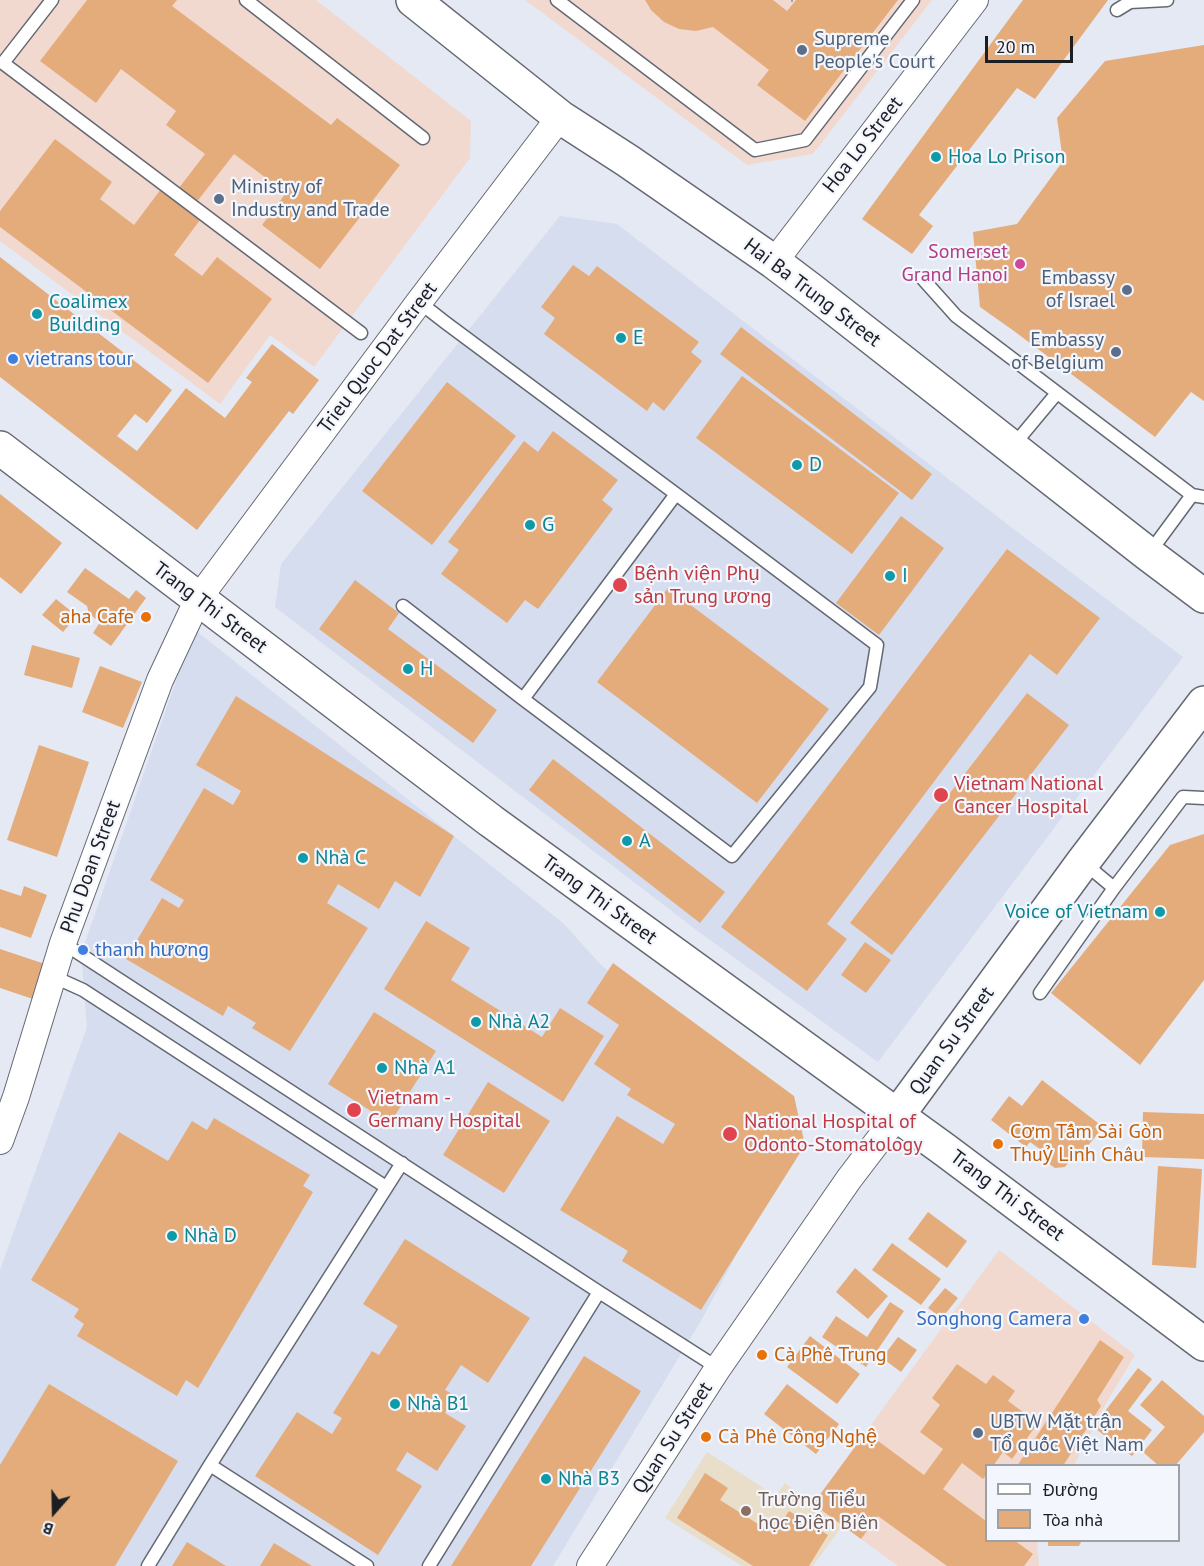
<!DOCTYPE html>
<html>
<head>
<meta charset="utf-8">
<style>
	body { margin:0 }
	#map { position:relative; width:1204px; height:1566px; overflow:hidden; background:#e4e9f4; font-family:"PT Sans",sans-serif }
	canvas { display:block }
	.legend { position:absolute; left:985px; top:1464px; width:195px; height:78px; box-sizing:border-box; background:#f3f6fd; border:2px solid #9da0a5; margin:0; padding:8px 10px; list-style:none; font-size:18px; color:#1c1e22 }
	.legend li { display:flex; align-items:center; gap:12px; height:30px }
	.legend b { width:30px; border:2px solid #9da0a5 }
	.north { position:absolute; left:24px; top:1482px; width:60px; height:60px; -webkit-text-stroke:4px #f3f6fd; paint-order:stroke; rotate:200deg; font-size:16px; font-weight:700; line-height:24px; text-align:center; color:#1c1e22 }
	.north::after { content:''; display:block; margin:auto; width:21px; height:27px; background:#1c1e22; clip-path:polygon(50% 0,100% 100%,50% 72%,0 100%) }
	.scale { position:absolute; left:985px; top:36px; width:88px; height:27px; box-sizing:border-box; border:3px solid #1c1e22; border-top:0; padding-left:8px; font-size:18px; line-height:21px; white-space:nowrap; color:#1c1e22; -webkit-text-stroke:4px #f3f6fd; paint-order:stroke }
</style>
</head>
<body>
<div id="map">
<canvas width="1204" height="1566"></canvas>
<ul class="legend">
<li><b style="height:8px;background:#fff"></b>Đường</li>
<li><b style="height:16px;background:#e5ac7b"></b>Tòa nhà</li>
</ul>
<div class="north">B</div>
<div class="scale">20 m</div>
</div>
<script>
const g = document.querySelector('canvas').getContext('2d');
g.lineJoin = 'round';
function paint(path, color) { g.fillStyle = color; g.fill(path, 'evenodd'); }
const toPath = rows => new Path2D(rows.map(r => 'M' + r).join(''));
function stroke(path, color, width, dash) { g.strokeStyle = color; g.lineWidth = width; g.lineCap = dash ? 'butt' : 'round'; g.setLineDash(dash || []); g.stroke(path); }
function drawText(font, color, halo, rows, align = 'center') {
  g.font = font + ' "PT Sans",sans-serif'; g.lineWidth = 4.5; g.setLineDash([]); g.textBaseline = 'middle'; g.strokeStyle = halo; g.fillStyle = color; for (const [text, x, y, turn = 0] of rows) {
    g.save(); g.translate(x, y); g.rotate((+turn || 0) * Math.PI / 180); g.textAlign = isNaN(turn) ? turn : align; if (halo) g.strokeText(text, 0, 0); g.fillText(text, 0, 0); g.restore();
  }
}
paint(toPath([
	[0,0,316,0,471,121,470,158,314,367,270,335,220,404,0,241],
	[525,0,932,0,813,154,747,165],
	[999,1250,1135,1355,1108,1400,1074,1465,986,1466,986,1540,1037,1541,1039,1566,898,1566,813,1504]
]), '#f2d9d0');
paint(toPath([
	[560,216,617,224,1007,524,1183,657,878,1062,699,932,275,607,281,564],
	[194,629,563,923,602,966,787,1102,793,1149,702,1319,553,1566,0,1566,0,1270,87,1027,81,954]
]), '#d6ddef');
paint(toPath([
	[707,1452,776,1496,785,1483,842,1526,813,1566,742,1566,665,1518]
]), '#e9deca');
paint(toPath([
	[87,0,177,0,172,6,331,125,337,118,400,165,320,269,262,225,286,193,234,154,192,208,203,216,174,255,202,276,217,257,272,299,208,383,0,227,0,211,55,139,112,182,100,199,134,225,161,189,172,197,205,154,166,125,176,111,121,69,96,103,40,61],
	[645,0,773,0,787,11,796,0,898,0,805,121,757,85,769,70,713,27,696,31,679,29,664,22,651,10],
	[1023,0,1108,0,1035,99,1017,88,919,215,933,226,912,254,862,219],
	[1204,45,1204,401,1191,392,1155,437,1014,331,980,307,973,232,1017,224,1063,161,1057,118,1105,61],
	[0,257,172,390,147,423,135,414,117,436,137,451,186,388,225,418,252,382,246,378,272,344,319,380,293,414,289,411,197,530,0,377],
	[573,265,589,276,597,266,699,342,691,352,702,361,664,411,653,402,647,411,544,334,555,318,541,307],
	[741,327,932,474,912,500,720,354],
	[742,376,899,493,852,554,696,438],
	[447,382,516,436,432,545,362,491],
	[553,431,618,480,602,500,613,509,538,609,525,600,507,623,441,574,459,550,448,542,524,441,538,452],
	[0,494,62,543,21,594,0,577],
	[901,516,944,548,879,635,836,603],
	[1007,549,1100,618,1057,675,1030,654,827,924,847,939,807,991,721,927],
	[85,568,129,599,136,590,146,598,111,646,93,633,100,622,89,614,87,606,67,592],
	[355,580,399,613,388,629,497,710,473,743,319,629],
	[668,588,829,709,757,803,597,682],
	[56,599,77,616,63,632,42,615],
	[32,645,80,658,72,688,24,675],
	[100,666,142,682,123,728,82,712],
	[1027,693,1069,725,892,955,850,923],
	[236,696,454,836,420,897,395,881,379,909,338,884,327,903,368,928,290,1051,252,1028,256,1023,228,1006,223,1016,126,959,162,898,179,908,184,900,150,880,204,788,233,805,241,791,196,765],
	[39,745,89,762,57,857,7,840],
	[553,759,725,892,700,923,529,790],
	[1204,834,1204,980,1140,1065,1051,993,1170,845],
	[24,886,47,895,31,938,0,927,0,889,21,896],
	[426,921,470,948,451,980,542,1037,560,1008,604,1036,563,1102,384,989],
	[865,942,891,960,866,993,841,975],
	[0,949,45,964,33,999,0,988],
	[613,963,794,1096,805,1145,701,1310,622,1261,628,1251,560,1210,617,1116,663,1144,675,1124,627,1095,631,1089,594,1064,619,1025,587,1003],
	[374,1012,436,1051,390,1123,328,1084],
	[1042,1080,1098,1123,1095,1127,1100,1131,1081,1154,1077,1151,1065,1167,1055,1168,1045,1161,1044,1152,1030,1142,1026,1147,991,1120,1009,1096,1022,1106],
	[488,1082,550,1121,504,1193,443,1155],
	[1143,1112,1204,1114,1204,1159,1142,1157],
	[214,1118,310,1175,303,1186,313,1192,198,1388,186,1380,177,1396,77,1336,84,1324,74,1317,79,1309,31,1280,119,1132,168,1161,192,1121,207,1130],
	[1158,1166,1202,1169,1196,1268,1152,1265],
	[928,1212,967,1241,947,1268,908,1239],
	[405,1239,530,1318,488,1383,461,1365,445,1390,456,1396,445,1413,466,1426,437,1471,407,1452,396,1470,422,1486,378,1555,255,1476,297,1412,332,1434,342,1418,333,1413,372,1351,379,1355,398,1326,363,1304],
	[892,1243,941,1279,921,1305,872,1270],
	[855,1268,888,1296,868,1319,836,1292],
	[945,1288,958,1298,942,1318,928,1308],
	[890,1302,904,1311,866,1367,822,1337,836,1316,867,1337],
	[810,1336,860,1374,837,1404,787,1367],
	[898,1337,917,1350,901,1372,882,1358],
	[1100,1340,1124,1357,1097,1400,1101,1406,1063,1466,1017,1466],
	[584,1356,641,1391,531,1566,451,1566],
	[957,1364,986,1384,993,1375,1015,1391,1008,1401,1038,1423,1012,1459,1003,1452,993,1466,986,1466,986,1475,983,1479,962,1463,943,1489,986,1521,986,1540,1014,1540,1033,1554,1024,1566,947,1566,878,1516,861,1539,813,1504,866,1432,924,1475,943,1449,920,1432,940,1405,932,1398],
	[1138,1368,1152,1379,1128,1411,1152,1430,1132,1456,1093,1427],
	[1162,1380,1204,1416,1204,1432,1175,1466,1159,1466,1143,1452,1165,1427,1140,1405],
	[49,1384,178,1461,115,1566,0,1566,0,1465],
	[787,1384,839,1424,816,1454,764,1414],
	[705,1473,728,1488,720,1500,774,1534,789,1511,828,1535,809,1566,753,1566,677,1518],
	[1048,1540,1082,1540,1079,1546,1048,1546],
	[187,1542,226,1566,172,1566],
	[274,1543,312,1566,260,1566]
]), '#e5ac7b');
const lane = toPath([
	[52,0,3,63,361,333],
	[246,0,423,138],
	[557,0,755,150,805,140,913,0],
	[1117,10,1130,2,1167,0],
	[922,278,956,316,1192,495,1204,497],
	[1012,447,1057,393],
	[1150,552,1192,495],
	[403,606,523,699,676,494,446,323,419,302],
	[523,699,732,856,870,687,877,645,676,494],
	[1084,863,1114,888,1183,797,1204,798],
	[63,943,599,1292,429,1566],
	[52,976,83,990,386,1187],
	[1040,993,1114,888],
	[599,1292,718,1368],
	[210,1465,367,1566],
	[148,1566,210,1465,402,1163]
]);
const street = toPath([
	[774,262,975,0],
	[0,1141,16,1097,63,943,160,680,198,599,419,302,560,117],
	[590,1566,718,1368,849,1179,897,1116]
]);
const secondary = toPath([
	[413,0,560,117,628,161,774,262,811,290,1148,554,1204,596],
	[0,448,491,821,945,1150,1204,1344],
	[897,1116,1083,862,1204,703]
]);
stroke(lane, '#646872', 15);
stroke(street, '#646872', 28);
stroke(secondary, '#646872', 36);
stroke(toPath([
	[791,0,793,0]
]), '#a0a4ac', 4, [6, 3]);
stroke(lane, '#fff', 12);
stroke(street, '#fff', 26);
stroke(secondary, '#fff', 33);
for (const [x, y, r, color] of [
	[802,50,6,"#5c6f8a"],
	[936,157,6,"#0f9aa8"],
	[219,199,6,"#5c6f8a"],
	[1020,264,6,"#d1479c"],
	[1127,290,6,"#5c6f8a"],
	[37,314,6,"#0f9aa8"],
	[621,338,6,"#0f9aa8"],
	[1116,352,6,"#5c6f8a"],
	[13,359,6,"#3f7fe0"],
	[797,465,6,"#0f9aa8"],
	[530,525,6,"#0f9aa8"],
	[890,576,6,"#0f9aa8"],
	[620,585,8,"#e0444e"],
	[146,617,6,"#e8710a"],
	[408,669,6,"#0f9aa8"],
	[941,795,8,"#e0444e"],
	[627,841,6,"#0f9aa8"],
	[303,858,6,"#0f9aa8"],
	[1160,912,6,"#0f9aa8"],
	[83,950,6,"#3f7fe0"],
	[476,1022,6,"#0f9aa8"],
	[382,1068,6,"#0f9aa8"],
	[354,1110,8,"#e0444e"],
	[730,1134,8,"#e0444e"],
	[998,1144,6,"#e8710a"],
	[172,1236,6,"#0f9aa8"],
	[1084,1319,6,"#3f7fe0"],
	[762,1355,6,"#e8710a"],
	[395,1404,6,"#0f9aa8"],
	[978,1433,6,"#5c6f8a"],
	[706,1437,6,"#e8710a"],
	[546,1479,6,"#0f9aa8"],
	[746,1511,6,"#8d6e63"]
]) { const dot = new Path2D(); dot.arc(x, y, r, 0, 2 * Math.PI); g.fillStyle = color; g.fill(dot); stroke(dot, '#f3f6fd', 2); }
drawText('20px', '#4e5e75', '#f3f6fd', [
	["Supreme",814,39],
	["People's Court",814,62],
	["Ministry of",231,187],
	["Industry and Trade",231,210],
	["Embassy",1115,278,"right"],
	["of Israel",1115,301,"right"],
	["Embassy",1104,340,"right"],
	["of Belgium",1104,363,"right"],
	["UBTW Mặt trận",990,1422],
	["Tổ quốc Việt Nam",990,1445]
], 'left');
drawText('20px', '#1c1e22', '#f3f6fd', [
	["Hoa Lo Street",863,145,-52],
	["Hai Ba Trung Street",812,293,37],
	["Trieu Quoc Dat Street",378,358,-53],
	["Trang Thi Street",210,608,37],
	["Phu Doan Street",91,867,-70],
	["Trang Thi Street",599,900,36],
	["Quan Su Street",952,1041,-54],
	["Trang Thi Street",1007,1196,37],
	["Quan Su Street",673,1438,-57]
]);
drawText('20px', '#0d838f', '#f3f6fd', [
	["Hoa Lo Prison",948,157],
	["Coalimex",49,302],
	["Building",49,325],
	["E",633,338],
	["D",809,465],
	["G",542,525],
	["I",902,576],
	["H",420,669],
	["A",639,841],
	["Nhà C",315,858],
	["Voice of Vietnam",1148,912,"right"],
	["Nhà A2",488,1022],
	["Nhà A1",394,1068],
	["Nhà D",184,1236],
	["Nhà B1",407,1404],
	["Nhà B3",558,1479]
], 'left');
drawText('20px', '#b23c85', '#f3f6fd', [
	["Somerset",1008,252],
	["Grand Hanoi",1008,275]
], 'right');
drawText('20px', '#366cbe', '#f3f6fd', [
	["vietrans tour",25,359],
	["thanh hương",95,950],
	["Songhong Camera",1072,1319,"right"]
], 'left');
drawText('20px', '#be3a42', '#f3f6fd', [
	["Bệnh viện Phụ",634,574],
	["sản Trung ương",634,597],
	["Vietnam National",954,784],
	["Cancer Hospital",954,807],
	["Vietnam -",368,1098],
	["Germany Hospital",368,1121],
	["National Hospital of",744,1122],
	["Odonto-Stomatology",744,1145]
], 'left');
drawText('20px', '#c56008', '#f3f6fd', [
	["aha Cafe",134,617,"right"],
	["Cơm Tấm Sài Gòn",1010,1132],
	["Thuỷ Linh Châu",1010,1155],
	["Cà Phê Trung",774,1355],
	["Cà Phê Công Nghệ",718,1437]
], 'left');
drawText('20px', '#785e54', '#f3f6fd', [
	["Trường Tiểu",758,1500],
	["học Điện Biên",758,1523]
], 'left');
</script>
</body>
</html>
